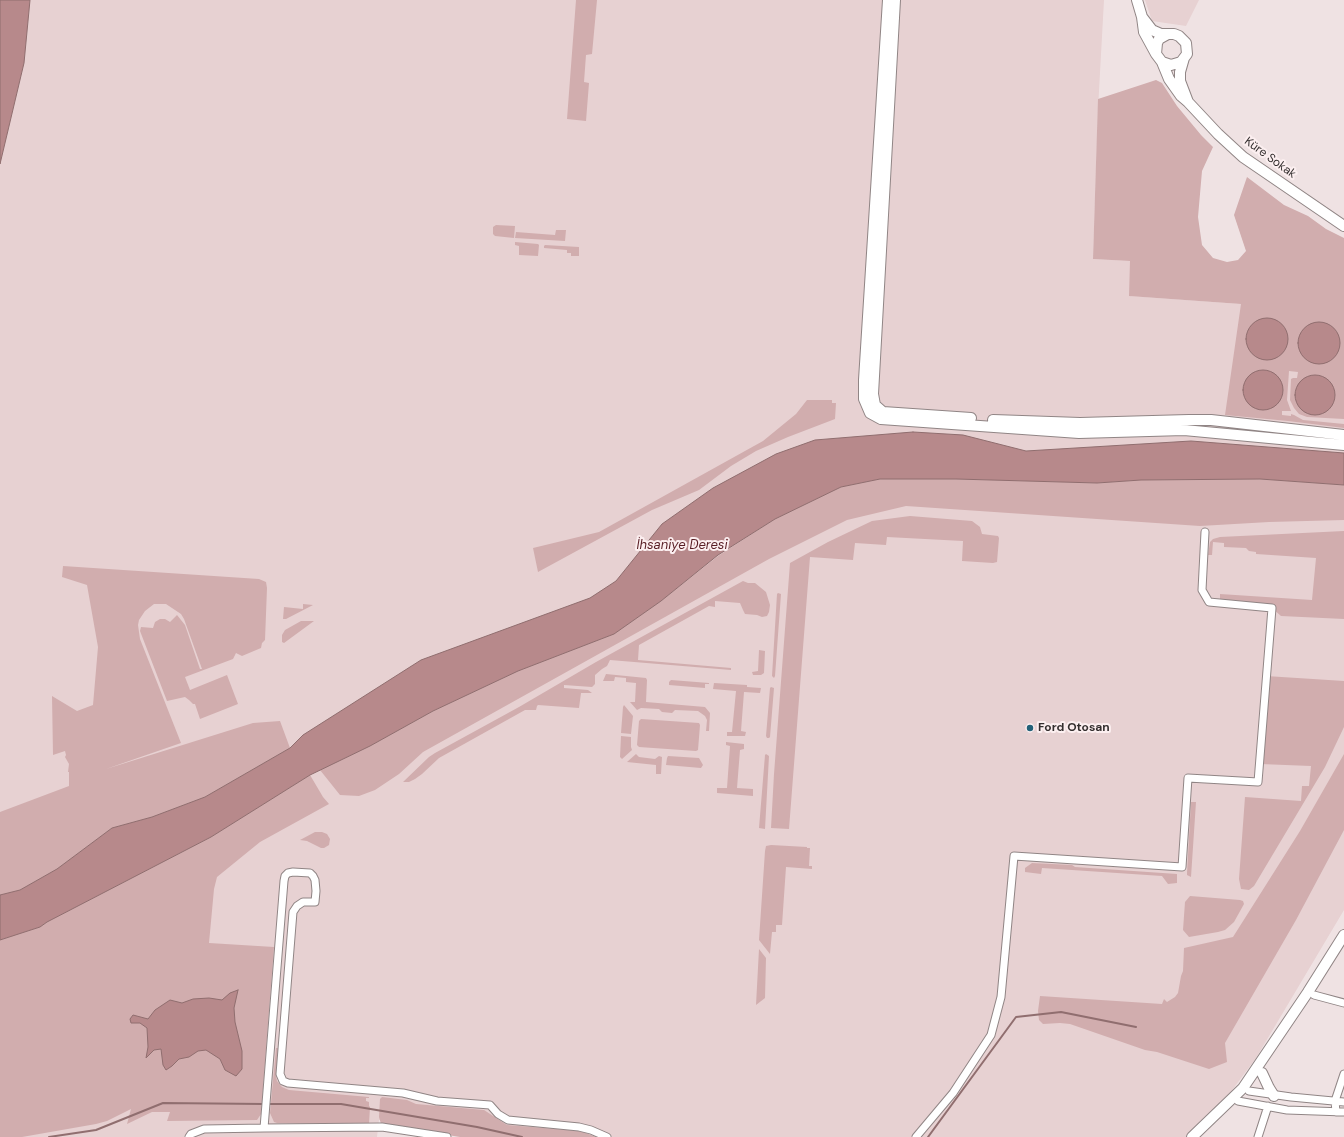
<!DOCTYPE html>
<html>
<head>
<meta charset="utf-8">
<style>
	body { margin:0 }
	canvas { display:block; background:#efe2e3 }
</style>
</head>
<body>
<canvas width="1344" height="1137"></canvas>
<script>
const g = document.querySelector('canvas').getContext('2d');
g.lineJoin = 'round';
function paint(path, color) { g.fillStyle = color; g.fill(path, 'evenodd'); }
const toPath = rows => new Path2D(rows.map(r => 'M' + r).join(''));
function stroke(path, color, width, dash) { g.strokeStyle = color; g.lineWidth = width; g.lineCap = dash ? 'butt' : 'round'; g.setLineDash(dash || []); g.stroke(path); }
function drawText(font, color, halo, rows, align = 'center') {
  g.font = font + ' "DM Sans",sans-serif'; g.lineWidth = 4; g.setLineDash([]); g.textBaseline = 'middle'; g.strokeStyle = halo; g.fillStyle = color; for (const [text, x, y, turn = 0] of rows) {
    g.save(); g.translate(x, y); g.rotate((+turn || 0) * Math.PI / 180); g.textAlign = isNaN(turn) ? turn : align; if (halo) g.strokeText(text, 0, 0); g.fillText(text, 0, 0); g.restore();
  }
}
paint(toPath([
	[30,0,1104,0,1098,109,1093,259,1130,261,1130,296,1241,304,1344,320,1344,910,1256,1058,1224,1101,1191,1137,474,1137,379,1120,377,1137,0,1137,0,940,16,935,0,912,0,164,24,63],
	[1145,0,1199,0,1186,26,1152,21]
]), '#e7d1d2');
paint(toPath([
	[576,0,597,0,592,54,586,55,584,82,589,83,586,121,567,119],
	[1156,80,1162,83,1177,106,1201,135,1213,147,1202,171,1198,217,1202,245,1213,258,1227,262,1238,260,1246,251,1234,215,1247,177,1284,205,1308,216,1326,229,1344,238,1344,419,1307,417,1299,414,1294,408,1290,400,1291,379,1293,378,1297,378,1298,372,1289,371,1287,400,1291,411,1282,411,1282,415,1291,416,1291,414,1294,415,1303,420,1344,424,1344,428,1288,421,1225,415,1241,304,1129,296,1130,261,1093,259,1098,99],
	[496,225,515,226,514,238,495,236,493,234,493,227],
	[556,230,566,230,565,241,515,238,516,232,555,235],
	[515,242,538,244,539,245,538,256,519,255,519,246,515,245],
	[545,245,579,247,579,256,571,256,571,253,567,253,567,250,544,248,544,246],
	[807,400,832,400,832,403,836,403,835,419,788,437,756,451,731,466,699,490,652,510,538,572,533,548,599,532,763,441,796,414],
	[880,479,956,479,1097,483,1141,480,1260,479,1344,485,1344,520,1269,522,1200,526,906,506,847,520,769,559,423,752,399,774,375,790,359,796,340,795,320,770,370,746,433,711,518,671,614,634,661,601,718,556,775,519,841,487],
	[910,516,972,521,980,527,982,534,998,536,999,538,997,562,993,563,962,561,963,541,887,537,886,545,855,543,853,560,810,557,789,829,771,828,774,774,790,563,828,542,872,521],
	[1344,531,1344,619,1281,616,1272,608,1220,600,1220,594,1312,600,1316,558,1256,554,1256,552,1249,551,1246,548,1224,547,1224,543,1213,542,1212,555,1208,555,1210,542,1213,539,1220,537],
	[63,566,259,579,266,582,267,588,265,640,262,643,261,648,242,656,236,653,233,659,185,677,190,690,227,675,238,704,200,719,195,704,193,704,189,700,185,697,167,701,140,631,141,627,153,628,155,622,160,619,165,619,170,622,177,615,185,625,200,669,202,669,184,619,181,614,166,604,154,604,145,611,139,620,138,625,140,639,181,743,106,769,253,723,280,721,290,748,205,797,152,817,112,828,57,869,20,890,0,895,0,812,69,786,69,772,68,772,69,764,65,757,66,755,65,751,53,755,52,696,77,711,93,705,98,647,87,585,62,577],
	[743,581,748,583,755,583,766,592,770,605,769,612,767,616,762,617,757,615,745,614,743,610,740,603,715,601,715,607,709,606,639,645,638,660,731,668,731,670,610,660,607,666,602,669,595,675,595,684,592,687,564,685,564,688,588,690,592,693,581,693,579,708,538,705,537,706,536,710,525,710,439,758,422,774,415,779,409,782,403,782,429,757,435,753,519,707,596,662],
	[778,593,781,594,775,676,774,678,772,676,777,594],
	[303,604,313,605,286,619,283,619,284,607,303,609],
	[301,621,314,621,284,643,282,642,282,635,285,630],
	[759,650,765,651,764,673,761,675,753,675,752,672,758,671],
	[606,674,646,678,647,680,646,702,705,707,710,713,709,731,706,731,707,720,705,716,698,711,675,710,672,713,662,712,659,709,641,708,637,710,630,702,635,702,636,683,626,682,626,678,615,677,614,681,603,681],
	[1266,676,1344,681,1344,727,1325,767,1254,886,1249,890,1241,889,1239,879,1245,797,1301,801,1302,786,1309,786,1311,766,1260,764],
	[671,680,709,683,709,684,705,684,705,688,669,685,669,682],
	[714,683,747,685,747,687,761,688,760,693,744,692,741,731,746,732,745,736,727,736,727,732,732,732,736,691,713,689],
	[771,687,774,688,770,737,769,738,767,738,766,736,770,688],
	[624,705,633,716,631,734,621,733,623,707],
	[641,719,699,723,700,725,698,750,696,751,639,747,637,745,639,721],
	[621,736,631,737,631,747,632,750,622,759,620,757],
	[726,742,744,744,744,749,740,750,737,788,753,789,753,796,717,793,717,788,727,788,730,746,726,745],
	[636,754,639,757,655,759,659,756,662,757,661,774,656,774,656,765,627,762],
	[766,754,769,756,765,829,759,828,765,755],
	[1344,754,1344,830,1296,920,1225,1043,1227,1062,1209,1069,1157,1052,1145,1050,1070,1024,1060,1023,1043,1024,1039,1020,1038,1011,1040,996,1162,1004,1164,999,1167,1002,1175,997,1178,993,1181,976,1183,971,1184,948,1233,937,1300,831],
	[668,756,699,758,703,765,701,768,666,765,667,758],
	[310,775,323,797,329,804,260,842,217,877,214,889,209,943,274,947,261,1114,257,1120,167,1121,170,1112,152,1112,127,1124,131,1109,107,1121,96,1124,22,1137,0,1137,0,940,40,927,47,922,211,837],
	[1191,802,1196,802,1191,877,1187,875,1187,873],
	[315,832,322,832,327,834,330,839,329,845,324,848,321,848,307,841,300,840],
	[771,845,807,847,807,848,810,848,809,866,812,866,812,869,786,867,782,925,776,925,776,932,772,932,770,954,759,940,765,851,766,846],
	[1032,863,1072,865,1075,867,1177,874,1177,883,1168,884,1162,876,1042,868,1041,874,1025,872,1025,868],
	[1190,896,1240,900,1243,901,1244,904,1234,922,1225,930,1218,932,1189,937,1183,930,1185,902],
	[759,949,766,958,765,998,756,1005],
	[276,1048,278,1048,276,1076,277,1081,282,1087,289,1090,369,1097,369,1098,366,1098,366,1101,369,1102,369,1106,370,1107,369,1124,277,1123,274,1122,270,1113],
	[382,1097,407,1100,416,1104,484,1110,507,1125,581,1131,596,1137,460,1137,381,1124,379,1117,380,1099]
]), '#d1adae');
const water = toPath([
	[0,0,30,0,24,63,0,164,0,0],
	'1246 339a21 21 0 1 1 42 0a21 21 0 1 1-42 0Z',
	'1298 343a21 21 0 1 1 42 0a21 21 0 1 1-42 0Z',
	'1243 390a20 20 0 1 1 40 0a20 20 0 1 1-40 0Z',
	'1295 395a20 20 0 1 1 40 0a20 20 0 1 1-40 0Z',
	[913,432,963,435,1026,451,1191,441,1344,453,1344,485,1260,479,1141,480,1097,483,956,479,880,479,841,487,775,519,718,555,661,601,614,634,518,671,433,711,370,746,310,775,211,837,47,922,40,927,0,940,0,895,20,890,57,869,112,828,152,817,205,797,290,748,303,735,421,660,590,598,616,581,662,524,713,488,776,454,815,440,913,432],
	[238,990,234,1008,235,1022,242,1051,242,1069,236,1076,225,1070,220,1059,206,1050,198,1051,189,1057,179,1059,172,1066,166,1070,163,1065,161,1049,154,1050,146,1058,148,1047,147,1028,140,1023,131,1023,130,1019,133,1015,148,1019,155,1010,170,1000,182,1003,193,999,209,998,222,1000,230,993,238,990]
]);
paint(water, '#b7898b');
stroke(water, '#906e6f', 1);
stroke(toPath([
	[268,1104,341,1104,477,1127,522,1137],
	[49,1137,96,1130,163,1103,264,1104],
	[928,1137,1016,1017,1061,1012,1136,1027]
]), '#906e6f', 2);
const street = toPath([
	[1314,995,1344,1003],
	[1249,1091,1291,1097,1344,1102],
	[1238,1101,1287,1110,1344,1112],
	[1336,1112,1335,1101,1344,1074],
	[189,1137,191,1134,204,1129,264,1128],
	[447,1137,382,1127,264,1128,284,881,285,876,288,873,293,872,310,873,313,876,315,880,316,891,315,902,303,902,297,906,293,912,280,1074,283,1081,288,1083,403,1093,437,1101,490,1105,498,1114,508,1120,579,1127,591,1130,607,1137],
	[916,1137,953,1093,991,1035,1001,997,1014,856,1182,867,1188,778,1258,782,1272,608,1209,602,1202,590,1205,532],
	[1258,1137,1268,1106]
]);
const secondary = toPath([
	[888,0,864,380,864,399,870,413,881,419,1079,433,1184,430,1344,445],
	[895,0,873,394,875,405,883,412,971,418],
	[1137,0,1142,17],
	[1156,54,1144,32,1142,17,1152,30,1161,34,1174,34,1179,36,1186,43,1187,54,1181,62,1171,65,1162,62,1156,54,1157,43,1159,39,1168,34],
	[1162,62,1169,79,1181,96,1188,102,1180,81,1180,72,1184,58],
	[1188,102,1218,134,1243,157,1344,226],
	[993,420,1080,423,1189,420,1211,420,1344,435],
	[1262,1073,1269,1088,1274,1096],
	[1192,1137,1243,1088,1308,992,1344,935]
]);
stroke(street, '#908585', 9);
stroke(secondary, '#908585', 12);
stroke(street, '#fff', 7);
stroke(secondary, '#fff', 10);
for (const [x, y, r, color] of [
	[1030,728,4,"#236178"]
]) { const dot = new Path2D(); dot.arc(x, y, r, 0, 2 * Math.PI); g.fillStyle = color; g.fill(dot); stroke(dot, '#fceff0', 1.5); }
drawText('12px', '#342f2f', '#fceff0', [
	["Küre Sokak",1270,158,36]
]);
drawText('bold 12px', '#342f2f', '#fceff0', [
	["Ford Otosan",1038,728]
], 'left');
drawText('italic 13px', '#581d24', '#fceff0', [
	["İhsaniye Deresi",682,546]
]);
</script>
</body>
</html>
